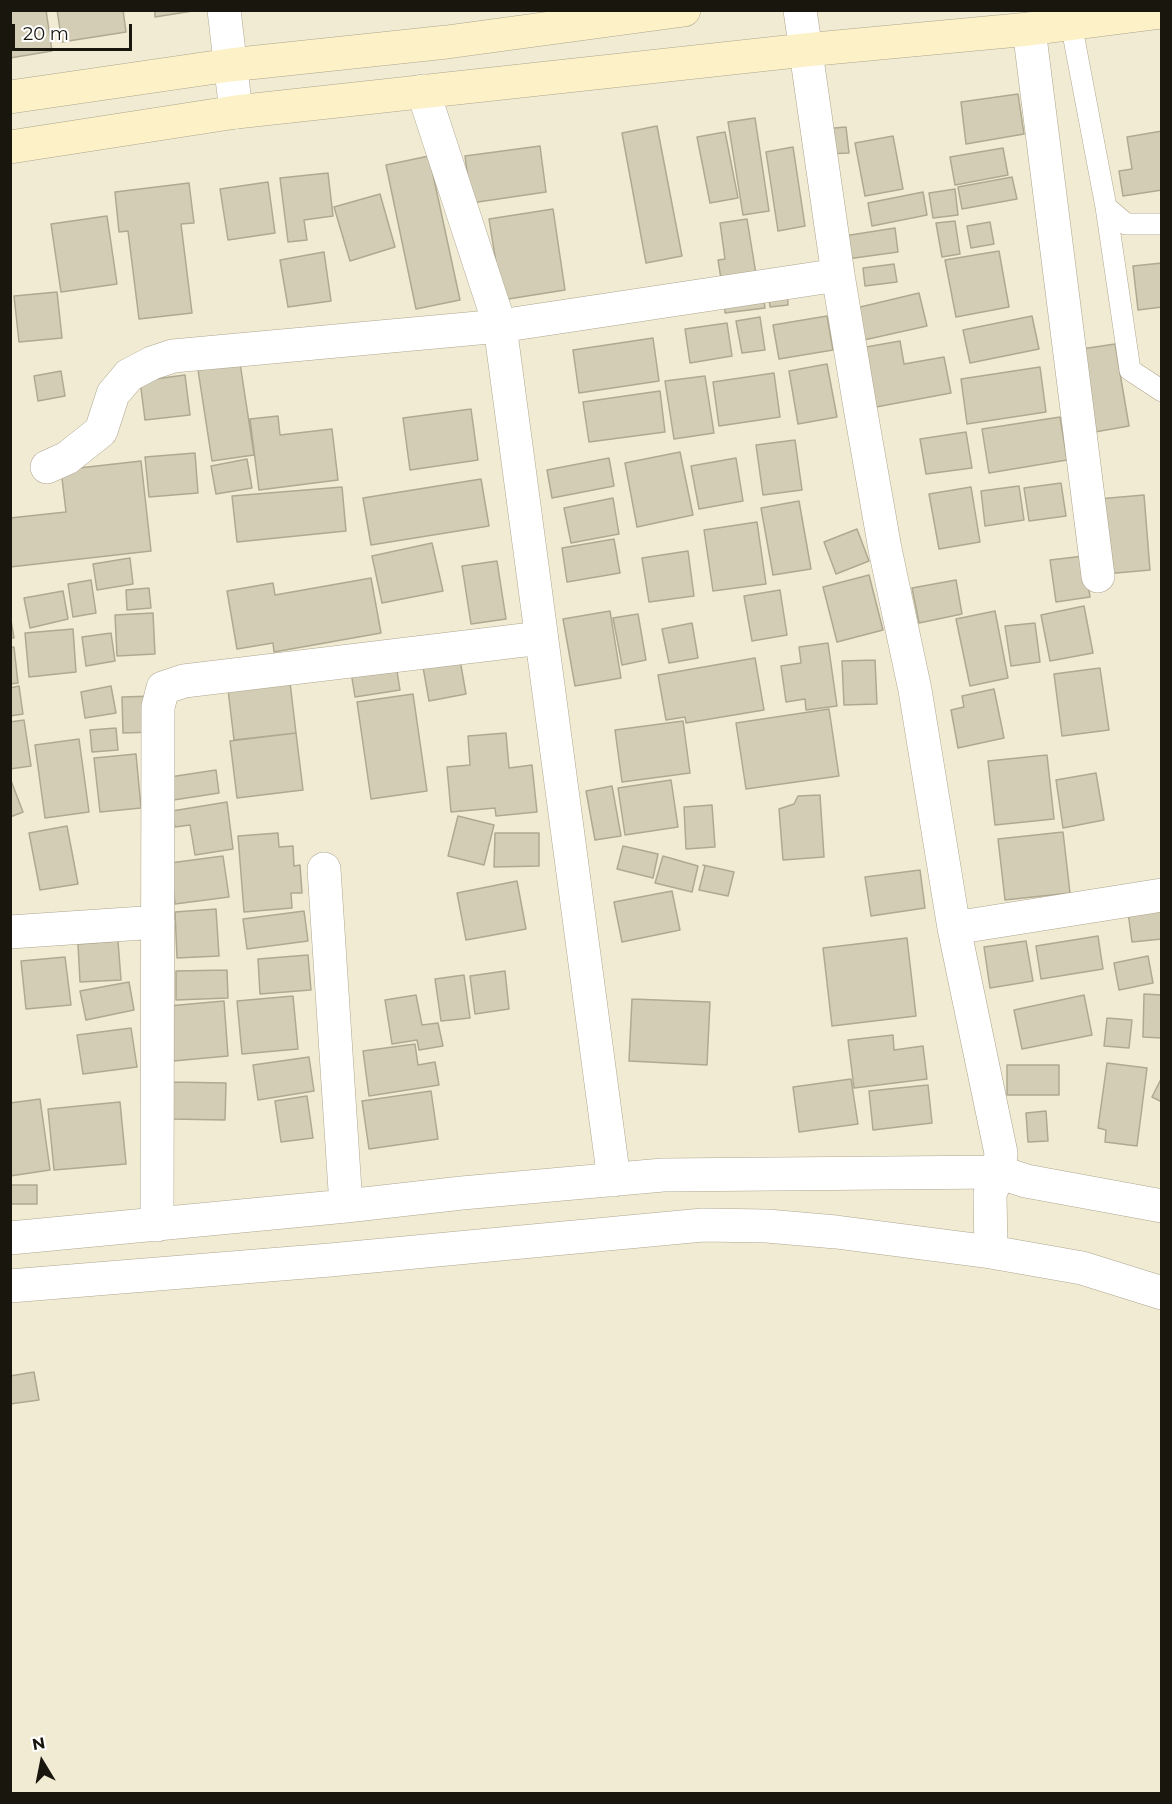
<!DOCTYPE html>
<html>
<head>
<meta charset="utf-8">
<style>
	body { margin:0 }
	#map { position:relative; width:1172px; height:1804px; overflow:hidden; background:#f2ebd3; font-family:Montserrat,sans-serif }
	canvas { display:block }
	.frame { position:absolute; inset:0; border:12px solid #19160e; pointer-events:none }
	.north { position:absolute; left:12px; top:1732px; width:60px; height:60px; -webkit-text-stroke:4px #fff; paint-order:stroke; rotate:350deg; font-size:16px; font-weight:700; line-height:24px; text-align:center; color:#19160e }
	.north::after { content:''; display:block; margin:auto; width:21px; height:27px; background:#19160e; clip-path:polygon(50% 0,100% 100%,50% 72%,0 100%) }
	.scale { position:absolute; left:12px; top:24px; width:120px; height:27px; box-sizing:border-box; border:3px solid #19160e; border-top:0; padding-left:8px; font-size:18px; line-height:21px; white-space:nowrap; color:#19160e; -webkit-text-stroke:4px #fff; paint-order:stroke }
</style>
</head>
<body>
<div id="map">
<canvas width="1172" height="1804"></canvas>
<div class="frame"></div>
<div class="north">N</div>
<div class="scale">20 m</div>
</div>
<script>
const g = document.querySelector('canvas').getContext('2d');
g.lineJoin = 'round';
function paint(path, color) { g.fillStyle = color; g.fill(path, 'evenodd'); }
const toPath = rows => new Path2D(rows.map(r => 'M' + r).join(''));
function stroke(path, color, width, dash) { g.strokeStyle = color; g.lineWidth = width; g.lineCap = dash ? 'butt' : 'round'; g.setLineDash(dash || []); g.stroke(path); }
const building = toPath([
	[10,10,46,10,52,51,10,58,10,10],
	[57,10,123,10,126,32,62,42,57,10],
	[155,10,199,10,155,17,155,10],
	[1018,94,1024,134,966,144,961,102,1018,94],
	[755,118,769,211,743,215,728,122,755,118],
	[657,126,682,256,646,263,622,133,657,126],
	[846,127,849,153,826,154,823,129,846,127],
	[1162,131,1162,190,1123,196,1119,171,1132,169,1127,137,1162,131],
	[725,132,738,198,710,203,697,137,725,132],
	[893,136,903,189,865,196,855,143,893,136],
	[540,146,546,192,471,203,465,156,540,146],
	[793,147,805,226,778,231,766,152,793,147],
	[1003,148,1008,175,955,185,950,157,1003,148],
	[429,156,460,300,416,309,386,165,429,156],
	[328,173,333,216,304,220,307,240,288,242,280,178,328,173],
	[1012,177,1017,199,962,209,958,187,1012,177],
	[268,182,275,233,228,240,220,189,268,182],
	[189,183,194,223,181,224,192,313,139,319,128,231,119,232,115,192,189,183],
	[955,189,958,215,933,218,929,193,955,189],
	[923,192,927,215,872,226,868,203,923,192],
	[380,194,395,247,350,261,334,207,380,194],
	[553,209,565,290,502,300,489,219,553,209],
	[107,216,117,284,61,292,51,224,107,216],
	[747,219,756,274,721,279,718,260,725,259,720,223,747,219],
	[955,221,960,254,942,257,936,223,955,221],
	[990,222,994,244,971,248,967,226,990,222],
	[895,228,898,252,847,259,844,236,895,228],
	[999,251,1009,307,956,317,945,260,999,251],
	[324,252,331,301,288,307,280,260,324,252],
	[1162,263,1162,307,1138,310,1133,266,1162,263],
	[894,264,897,282,865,286,863,268,894,264],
	[787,288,788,305,770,307,768,289,787,288],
	[57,292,62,338,19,342,14,296,57,292],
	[763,292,765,308,725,313,724,297,763,292],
	[919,293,927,326,864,340,856,308,919,293],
	[827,316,833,350,779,359,773,325,827,316],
	[1032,316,1039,349,970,363,963,330,1032,316],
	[760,317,765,350,742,353,736,321,760,317],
	[727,323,732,356,690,363,685,329,727,323],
	[653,338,659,381,579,393,573,350,653,338],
	[900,341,904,364,944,357,951,393,876,407,866,347,900,341],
	[1115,344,1129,426,1089,433,1075,350,1115,344],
	[240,363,254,455,212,461,198,370,240,363],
	[827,364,837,417,798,424,789,371,827,364],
	[1040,367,1046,412,967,424,961,379,1040,367],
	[61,371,65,396,38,401,34,376,61,371],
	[774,373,780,417,719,426,713,382,774,373],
	[185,375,190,415,145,420,140,381,185,375],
	[705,376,714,433,674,439,665,381,705,376],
	[660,391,665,432,589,442,583,402,660,391],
	[471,409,478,460,410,470,403,418,471,409],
	[278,416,280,435,332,429,338,480,259,490,250,419,278,416],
	[1060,417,1067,460,989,473,982,429,1060,417],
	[966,432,972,468,926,474,920,439,966,432],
	[795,440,802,490,763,495,756,445,795,440],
	[680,452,693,515,637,527,625,463,680,452],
	[195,453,198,493,149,497,145,457,195,453],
	[609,458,614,486,552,498,547,470,609,458],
	[736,458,743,501,699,509,691,466,736,458],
	[247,459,252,488,216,494,211,466,247,459],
	[141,461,151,551,10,567,10,518,66,512,61,470,141,461],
	[481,479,489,526,371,545,363,498,481,479],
	[1061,483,1066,516,1029,521,1024,488,1061,483],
	[1019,486,1024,520,985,526,981,491,1019,486],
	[342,487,346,531,237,542,232,496,342,487],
	[971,487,980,542,939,549,929,494,971,487],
	[1144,495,1150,570,1105,574,1098,499,1144,495],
	[613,498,619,534,571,543,564,508,613,498],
	[799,501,811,569,773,575,761,508,799,501],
	[757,522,766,584,713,591,704,530,757,522],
	[857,529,869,561,836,574,824,542,857,529],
	[614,539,620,573,567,582,562,548,614,539],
	[432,543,443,591,382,603,372,556,432,543],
	[688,551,694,596,649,602,642,558,688,551],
	[1084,556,1090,597,1056,602,1050,560,1084,556],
	[130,558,133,584,97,590,93,564,130,558],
	[497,561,506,619,471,624,462,566,497,561],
	[869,575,883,630,837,642,823,587,869,575],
	[371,578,381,633,274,652,273,643,237,649,227,591,273,583,275,595,371,578],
	[91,580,96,613,73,617,68,584,91,580],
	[956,580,962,614,919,623,912,588,956,580],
	[149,588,151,608,127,610,126,590,149,588],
	[780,590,787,635,752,641,744,596,780,590],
	[63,591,68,619,30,628,24,598,63,591],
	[1084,606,1093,653,1050,661,1041,615,1084,606],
	[610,611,621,678,575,686,563,619,610,611],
	[995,611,1008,678,970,686,956,619,995,611],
	[153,613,155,654,117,656,115,615,153,613],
	[638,614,646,660,622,665,613,618,638,614],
	[10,615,14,638,10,638,10,615],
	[692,623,698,658,669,663,662,629,692,623],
	[1035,623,1040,662,1011,666,1005,626,1035,623],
	[73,629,76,672,29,677,25,633,73,629],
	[111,633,115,661,86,666,82,637,111,633],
	[828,643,837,706,806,710,805,699,786,702,781,666,801,663,799,647,828,643],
	[14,647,18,683,10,684,10,648,14,647],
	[755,658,764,710,686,723,685,717,666,720,658,675,755,658],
	[460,660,466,694,429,701,423,667,460,660],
	[875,660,877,704,844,705,842,661,875,660],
	[396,665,400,690,355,697,351,672,396,665],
	[1100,668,1109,730,1062,736,1054,674,1100,668],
	[289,674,296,733,234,740,227,681,289,674],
	[19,686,23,714,10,716,10,688,19,686],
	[111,686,116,713,85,718,81,692,111,686],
	[994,689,1004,738,958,748,951,710,964,707,962,696,994,689],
	[413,694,427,791,371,799,357,702,413,694],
	[154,696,155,732,123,733,122,697,154,696],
	[829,709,839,776,746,789,736,723,829,709],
	[24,720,31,766,10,769,10,722,24,720],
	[683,721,690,773,622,782,615,730,683,721],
	[116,728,118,750,92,752,90,730,116,728],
	[296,733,303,790,237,798,230,741,296,733],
	[506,733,509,768,532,765,537,812,496,816,495,808,451,812,447,767,470,765,468,736,506,733],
	[79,739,89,812,45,818,35,745,79,739],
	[136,754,141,808,100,812,94,758,136,754],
	[1047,755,1054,819,995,825,988,761,1047,755],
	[216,770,219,793,167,801,163,778,216,770],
	[1096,773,1104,820,1063,828,1056,780,1096,773],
	[10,778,23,812,10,817,10,778],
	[671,780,678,827,625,835,618,788,671,780],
	[612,786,621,836,595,840,586,791,612,786],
	[820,795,824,857,783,860,779,809,794,804,798,796,820,795],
	[227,802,233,849,195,855,190,825,175,827,172,811,227,802],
	[712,805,715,847,686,849,684,807,712,805],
	[458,816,494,825,484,865,448,856,458,816],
	[67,826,78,884,40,890,29,833,67,826],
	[1063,832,1070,893,1005,900,998,839,1063,832],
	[278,833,279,847,293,846,294,866,300,865,302,893,291,893,292,908,244,912,238,836,278,833],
	[495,833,539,833,539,866,494,867,495,833],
	[623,846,658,854,653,878,617,869,623,846],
	[223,856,229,897,175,904,170,863,223,856],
	[663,856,698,866,692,892,655,883,663,856],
	[703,865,734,872,728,896,699,890,705,866,703,865],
	[920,870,925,908,871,916,865,877,920,870],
	[517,881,526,929,466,940,457,893,517,881],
	[672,891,680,930,622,942,614,902,672,891],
	[216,909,219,956,177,958,175,912,216,909],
	[1162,909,1162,939,1132,942,1128,912,1162,909],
	[304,911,308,941,247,949,243,919,304,911],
	[1098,936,1103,969,1041,979,1036,946,1098,936],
	[907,938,916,1016,832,1026,823,948,907,938],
	[118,941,121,980,80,982,78,944,118,941],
	[1026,941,1033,981,990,988,984,947,1026,941],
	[308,955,311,990,260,994,258,959,308,955],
	[1148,956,1153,983,1119,990,1114,963,1148,956],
	[65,957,71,1005,26,1009,21,961,65,957],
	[227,970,228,998,176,1000,176,971,227,970],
	[505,971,509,1009,475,1014,470,976,505,971],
	[464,975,470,1018,441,1021,435,979,464,975],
	[129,982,134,1010,86,1020,80,991,129,982],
	[1144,994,1162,995,1162,1038,1143,1037,1144,994],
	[416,995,422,1025,438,1023,443,1046,419,1050,417,1040,392,1044,385,1000,416,995],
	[1084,995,1092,1035,1022,1049,1014,1010,1084,995],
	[293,996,298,1049,242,1054,237,1001,293,996],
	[632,999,710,1002,707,1065,629,1061,632,999],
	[224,1001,228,1056,173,1061,168,1006,224,1001],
	[1107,1018,1132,1020,1129,1048,1104,1046,1107,1018],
	[131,1028,137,1067,83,1074,77,1035,131,1028],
	[893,1035,894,1050,923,1046,927,1079,854,1088,848,1040,893,1035],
	[415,1044,418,1065,435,1062,439,1085,369,1096,363,1051,415,1044],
	[309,1057,314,1091,258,1100,253,1065,309,1057],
	[1107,1063,1147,1068,1137,1146,1105,1142,1106,1130,1098,1128,1107,1063],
	[1007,1065,1059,1065,1059,1095,1007,1095,1007,1065],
	[1162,1077,1162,1102,1152,1097,1162,1077],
	[851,1079,858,1124,799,1132,793,1087,851,1079],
	[172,1082,226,1083,225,1120,171,1119,172,1082],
	[928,1085,932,1123,873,1130,869,1091,928,1085],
	[431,1091,438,1139,369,1149,362,1101,431,1091],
	[307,1096,313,1138,281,1142,275,1101,307,1096],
	[40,1099,50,1170,10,1176,10,1103,40,1099],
	[120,1102,126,1164,54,1170,48,1109,120,1102],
	[1046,1111,1048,1141,1028,1142,1026,1113,1046,1111],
	[10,1185,37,1185,37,1204,10,1204,10,1185],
	[34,1372,39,1400,10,1404,10,1376,34,1372]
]);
paint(building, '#d4cdb5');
stroke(building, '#afa992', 1.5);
const lane = toPath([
	[1071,23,1106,207,1126,224,1162,224],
	[1106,207,1130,370,1162,391]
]);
const street = toPath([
	[224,10,236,112],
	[800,10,838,275,860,407,885,549,915,690,954,928,1001,1153,999,1172,990,1194,991,1252],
	[1029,29,1098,576],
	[423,91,500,326,614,1180],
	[47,467,67,458,101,431,113,394,129,375,152,363,173,356,500,326,838,275],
	[324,869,346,1206],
	[954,928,1162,895],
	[10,932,158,922],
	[157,1225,158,707,163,688,184,681,541,638],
	[10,1238,346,1206,462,1193,663,1175,999,1172,1026,1181,1162,1206],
	[10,1286,330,1260,703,1225,767,1226,836,1232,991,1252,1082,1268,1162,1293]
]);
const secondary = toPath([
	[10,97,230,65,447,42,684,10],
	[10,147,236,112,805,50,1029,29,1162,12]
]);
stroke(lane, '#ada68f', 22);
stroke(street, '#ada68f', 34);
stroke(secondary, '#ada68f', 34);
stroke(lane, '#fff', 21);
stroke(street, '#fff', 33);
stroke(secondary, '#fcf1c7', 33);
</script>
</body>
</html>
